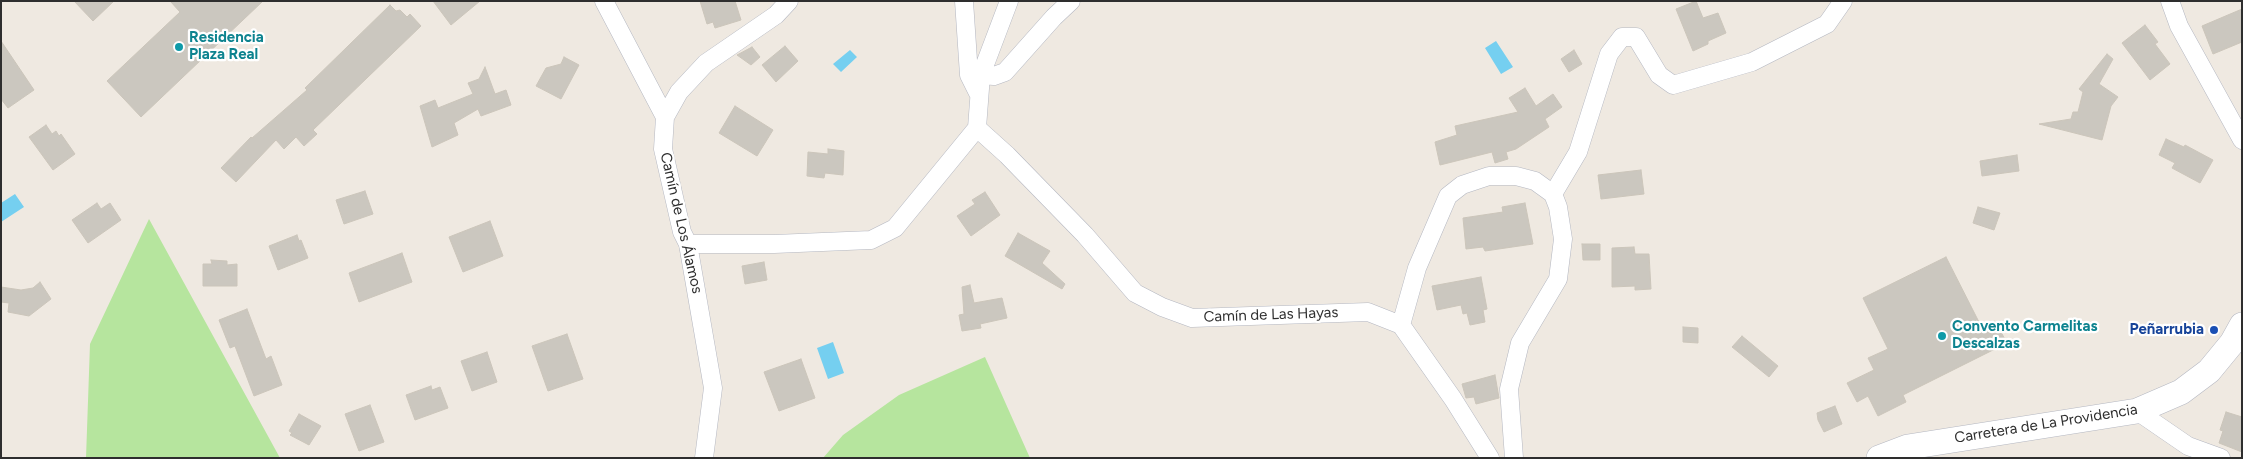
<!DOCTYPE html>
<html>
<head>
<meta charset="utf-8">
<style>
	body { margin:0 }
	#map { position:relative; width:2243px; height:459px; overflow:hidden; background:#efe9e1; font-family:Figtree,sans-serif }
	canvas { display:block }
	.frame { position:absolute; inset:0; border:2px solid #2e2e2e; pointer-events:none }
</style>
</head>
<body>
<div id="map">
<canvas width="2243" height="459"></canvas>
<div class="frame"></div>
</div>
<script>
const g = document.querySelector('canvas').getContext('2d');
g.lineJoin = 'round';
function paint(path, color) { g.fillStyle = color; g.fill(path, 'evenodd'); }
const toPath = rows => new Path2D(rows.map(r => 'M' + r).join(''));
function stroke(path, color, width, dash) { g.strokeStyle = color; g.lineWidth = width; g.lineCap = dash ? 'butt' : 'round'; g.setLineDash(dash || []); g.stroke(path); }
function drawText(font, color, halo, rows, align = 'center') {
  g.font = font + ' Figtree,sans-serif'; g.lineWidth = 4.5; g.setLineDash([]); g.textBaseline = 'middle'; g.strokeStyle = halo; g.fillStyle = color; for (const [text, x, y, turn = 0] of rows) {
    g.save(); g.translate(x, y); g.rotate((+turn || 0) * Math.PI / 180); g.textAlign = isNaN(turn) ? turn : align; if (halo) g.strokeText(text, 0, 0); g.fillText(text, 0, 0); g.restore();
  }
}
paint(toPath([
	[149,219,280,458,86,458,90,344],
	[985,357,1030,458,823,458,843,435,899,395]
]), '#b6e59e');
paint(toPath([
	[1496,41,1513,67,1501,74,1485,48],
	[850,50,857,57,841,72,833,64],
	[15,194,24,207,1,222,1,203],
	[833,342,844,373,828,379,817,348]
]), '#75cff0');
const building = toPath([
	[74,1,114,1,93,21,74,1],
	[170,1,263,1,141,117,107,81,180,12,170,1],
	[433,1,480,1,451,25,433,1],
	[700,1,735,1,741,20,715,28,713,22,707,24,700,1],
	[1696,1,1703,18,1718,13,1726,33,1708,41,1708,44,1693,51,1676,9,1696,1],
	[390,5,396,11,400,10,407,17,410,14,421,26,313,130,317,134,304,146,296,137,284,149,276,140,236,182,221,168,251,137,252,138,307,90,305,88,390,5],
	[2242,9,2242,42,2213,54,2202,26,2242,9],
	[2145,25,2158,42,2155,44,2170,64,2150,80,2122,43,2145,25],
	[1,41,34,90,8,108,1,99,1,41],
	[785,46,798,61,776,82,762,65,785,46],
	[752,47,760,57,751,65,737,55,752,47],
	[1574,50,1582,64,1569,72,1561,59,1574,50],
	[2107,54,2113,59,2099,84,2118,97,2111,106,2102,140,2039,124,2071,119,2073,112,2078,112,2083,92,2079,89,2107,54],
	[564,57,579,65,561,99,536,86,546,68,561,64,564,57],
	[485,67,495,94,506,90,511,105,481,116,478,109,454,123,458,135,432,147,420,106,435,100,438,108,473,94,468,83,479,79,485,67],
	[1525,88,1536,106,1553,94,1562,107,1545,119,1549,127,1516,149,1506,152,1508,159,1495,163,1492,152,1440,165,1435,142,1457,135,1455,126,1518,112,1509,98,1525,88],
	[735,106,773,130,757,156,719,133,735,106],
	[46,125,52,134,56,131,59,136,61,134,75,154,53,170,29,137,46,125],
	[2166,139,2184,147,2185,145,2213,160,2200,183,2172,168,2175,163,2159,155,2166,139],
	[828,149,844,151,843,175,825,173,824,178,807,176,808,152,828,154,828,149],
	[2017,155,2019,171,1982,176,1980,161,2017,155],
	[1641,170,1644,194,1601,199,1598,175,1641,170],
	[365,191,373,214,344,224,336,200,365,191],
	[985,192,1000,215,971,236,957,216,975,204,972,200,985,192],
	[97,203,101,209,110,203,121,220,88,243,72,220,97,203],
	[1525,203,1533,244,1485,251,1483,247,1466,249,1463,218,1503,212,1502,207,1525,203],
	[1978,207,2000,213,1994,230,1973,223,1978,207],
	[490,221,503,256,463,272,449,237,490,221],
	[1018,233,1050,251,1042,263,1065,284,1062,289,1005,256,1018,233],
	[297,235,299,241,301,240,308,258,278,270,269,246,297,235],
	[1582,244,1600,244,1600,260,1583,260,1582,244],
	[1634,247,1635,254,1649,254,1651,289,1635,290,1635,286,1612,287,1612,248,1634,247],
	[402,253,412,282,359,302,349,273,402,253],
	[1946,257,1982,328,1995,321,2007,343,1903,395,1906,402,1878,416,1868,396,1857,402,1847,383,1874,370,1868,358,1888,349,1863,298,1946,257],
	[211,260,227,261,227,265,237,264,237,286,203,286,203,264,212,264,211,260],
	[764,262,767,280,745,284,742,266,764,262],
	[1481,277,1487,309,1483,310,1485,322,1470,325,1467,313,1463,314,1461,305,1437,310,1432,286,1481,277],
	[40,282,51,299,29,316,8,312,9,303,1,302,1,287,21,290,33,288,40,282],
	[970,285,974,303,1002,298,1007,318,980,324,981,328,962,331,959,315,964,314,962,287,970,285],
	[247,309,266,359,271,356,282,385,254,396,235,346,230,348,219,320,247,309],
	[1683,327,1698,328,1698,343,1683,342,1683,327],
	[567,334,583,379,548,391,532,346,567,334],
	[1742,336,1778,366,1769,377,1732,347,1742,336],
	[487,352,497,382,472,391,461,361,487,352],
	[801,359,815,398,779,411,764,372,801,359],
	[1495,375,1499,398,1476,404,1474,397,1466,398,1462,384,1495,375],
	[431,386,432,390,440,387,448,408,415,420,406,395,431,386],
	[370,405,384,442,359,451,345,414,370,405],
	[1835,406,1842,424,1824,432,1818,420,1817,413,1835,406],
	[2226,412,2242,417,2242,452,2219,443,2223,431,2220,430,2226,412],
	[299,414,321,426,309,445,290,435,292,433,289,431,299,414]
]);
paint(building, '#cbc7bf');
stroke(building, '#cbc5ba', 1);
const street = toPath([
	[604,1,665,117,663,149,682,232,688,244,713,388,704,458],
	[964,1,969,75,978,93],
	[1009,1,981,75,977,128,1007,155,1085,235,1135,293,1162,307,1192,318,1368,312,1401,325,1453,399,1490,458],
	[2170,1,2179,26,2242,140],
	[981,75,994,76,1005,72,1054,17,1071,1],
	[665,117,679,92,706,63,776,15,789,1],
	[688,244,774,244,871,240,895,228,977,128],
	[1401,325,1417,268,1448,196,1462,185,1489,176,1516,176,1535,181,1553,194],
	[2137,411,2188,446,2221,458],
	[1514,458,1509,389,1520,343,1558,279,1563,239,1558,207,1553,194,1578,152,1609,54,1622,37,1636,37,1659,75,1673,85,1752,62,1827,24,1843,1]
]);
const secondary = toPath([
	[1879,458,1908,447,2137,411,2181,392,2209,371,2232,343,2242,325]
]);
stroke(street, '#b4b7c1', 19);
stroke(secondary, '#b4b7c1', 26);
stroke(street, '#fff', 18);
stroke(secondary, '#fff', 25);
for (const [x, y, r, color] of [
	[179,47,5,"#0f9aa8"],
	[2214,330,5,"#1a4fb4"],
	[1942,336,5,"#0f9aa8"]
]) { const dot = new Path2D(); dot.arc(x, y, r, 0, 2 * Math.PI); g.fillStyle = color; g.fill(dot); stroke(dot, '#fff', 2); }
drawText('bold 15px', '#0d838f', '#fff', [
	["Residencia",189,38],
	["Plaza Real",189,55],
	["Convento Carmelitas",1952,327],
	["Descalzas",1952,344]
], 'left');
drawText('15px', '#2e2e2e', '#fff', [
	["Camín de Los Álamos",681,223,77],
	["Camín de Las Hayas",1271,315,-2],
	["Carretera de La Providencia",2046,424,-9]
]);
drawText('bold 15px', '#164399', '#fff', [
	["Peñarrubia",2204,330]
], 'right');
</script>
</body>
</html>
